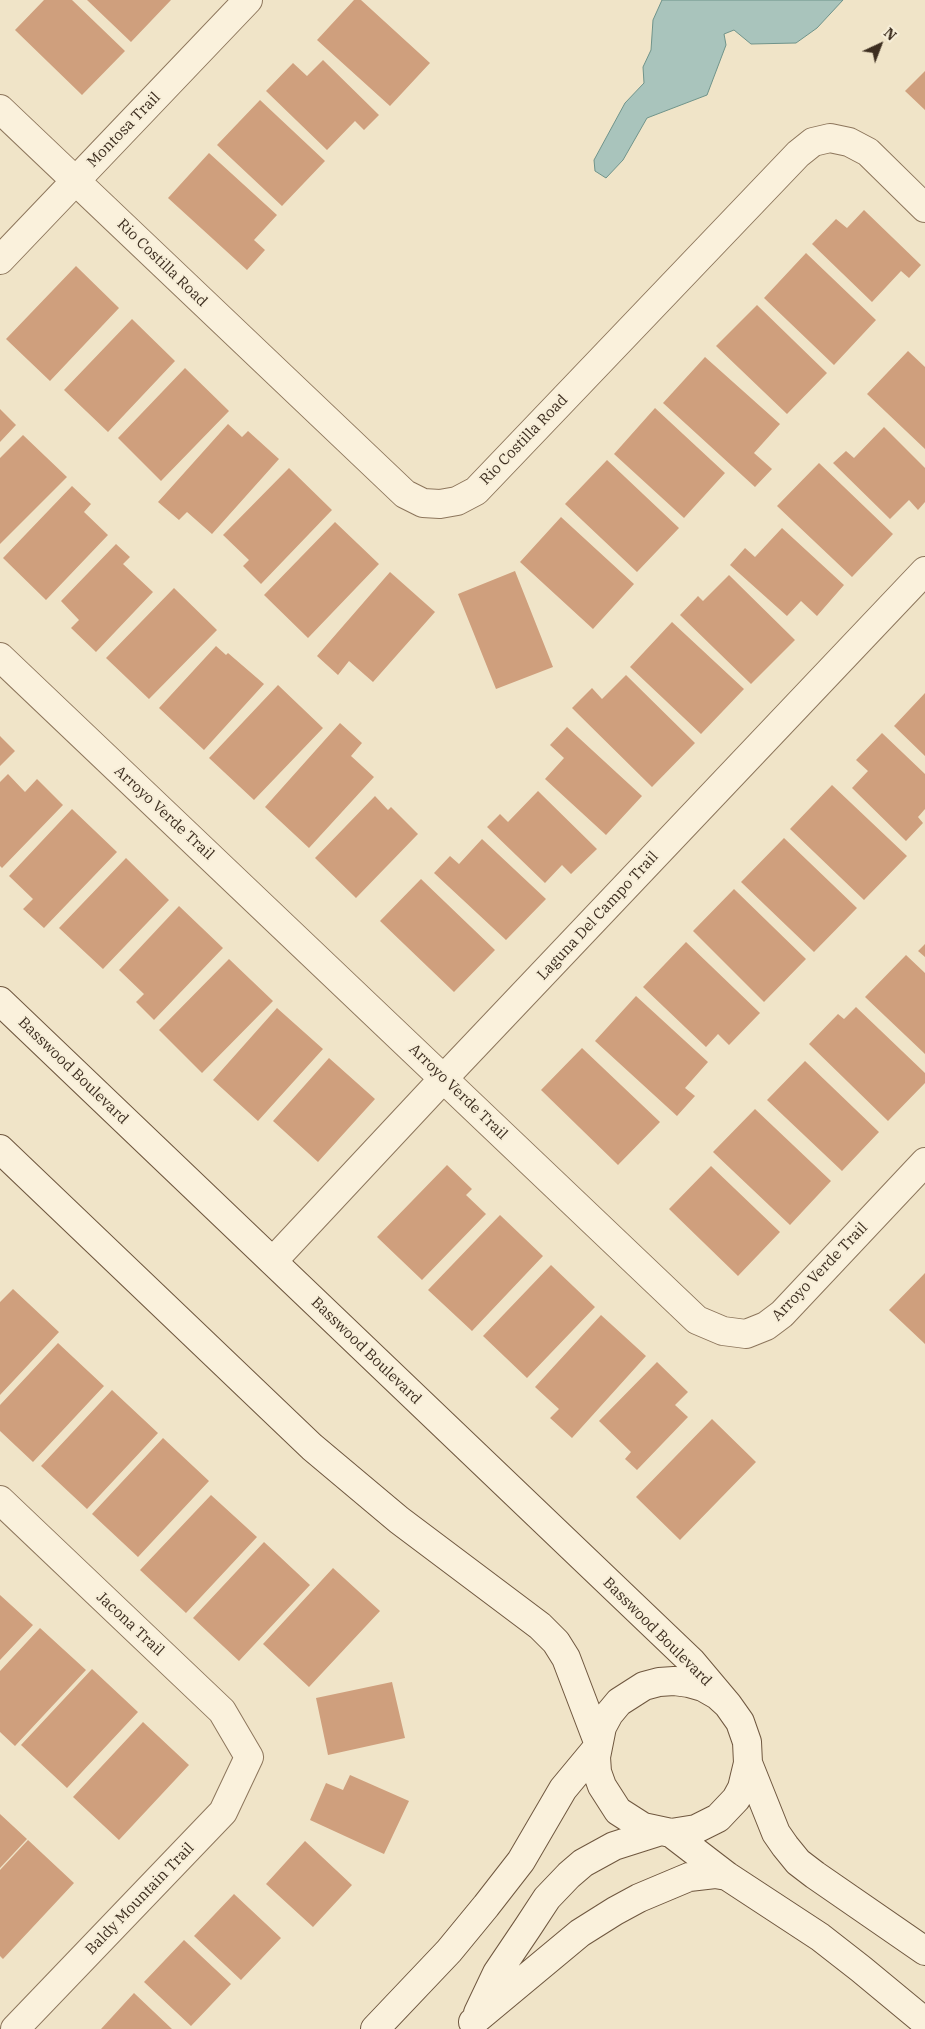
<!DOCTYPE html>
<html>
<head>
<meta charset="utf-8">
<style>
	body { margin:0 }
	#map { position:relative; width:925px; height:2029px; overflow:hidden; background:#f0e4c8; font-family:"IBM Plex Serif",serif }
	canvas { display:block }
	.north { position:absolute; left:855px; top:20px; width:50px; height:50px; -webkit-text-stroke:4px #f7eed8; paint-order:stroke; rotate:43deg; font-size:14px; font-weight:700; line-height:20px; text-align:center; color:#3d2e20 }
	.north::after { content:''; display:block; margin:auto; width:18px; height:22px; background:#3d2e20; clip-path:polygon(50% 0,100% 100%,50% 72%,0 100%) }
</style>
</head>
<body>
<div id="map">
<canvas width="925" height="2029"></canvas>
<div class="north">N</div>
</div>
<script>
const g = document.querySelector('canvas').getContext('2d');
g.lineJoin = 'round';
function paint(path, color) { g.fillStyle = color; g.fill(path, 'evenodd'); }
const toPath = rows => new Path2D(rows.map(r => 'M' + r).join(''));
function stroke(path, color, width, dash) { g.strokeStyle = color; g.lineWidth = width; g.lineCap = dash ? 'butt' : 'round'; g.setLineDash(dash || []); g.stroke(path); }
function drawText(font, color, halo, rows, align = 'center') {
  g.font = font + ' "IBM Plex Serif",serif'; g.lineWidth = 4; g.setLineDash([]); g.textBaseline = 'middle'; g.strokeStyle = halo; g.fillStyle = color; for (const [text, x, y, turn = 0] of rows) {
    g.save(); g.translate(x, y); g.rotate((+turn || 0) * Math.PI / 180); g.textAlign = isNaN(turn) ? turn : align; if (halo) g.strokeText(text, 0, 0); g.fillText(text, 0, 0); g.restore();
  }
}
const water = toPath([
	[662,0,843,0,817,28,796,43,751,44,734,30,724,34,726,45,707,95,647,118,623,160,606,178,595,171,594,160,625,103,644,83,643,67,651,50,653,20,662,0]
]);
paint(water, '#a9c4bc');
stroke(water, '#6f938a', 1);
paint(toPath([
	[44,0,72,0,125,51,82,95,15,30],
	[87,0,171,0,131,42],
	[354,0,361,0,430,63,390,106,317,40],
	[323,60,379,115,364,130,355,121,327,150,266,91,293,63,307,76],
	[925,71,925,110,905,91],
	[260,100,325,161,282,206,217,145],
	[209,153,277,215,254,240,265,250,247,270,168,198],
	[864,210,921,265,909,278,901,271,872,302,812,244,836,219,847,228],
	[806,253,876,320,834,365,764,298],
	[76,266,119,308,50,381,6,339],
	[757,305,827,373,787,414,716,346],
	[132,319,175,361,108,432,64,390],
	[908,351,925,367,925,449,867,394],
	[705,357,780,424,754,453,772,469,755,487,663,403],
	[185,368,229,411,161,481,118,438],
	[655,408,725,473,684,518,614,454],
	[0,409,16,425,0,442],
	[228,424,242,437,248,431,279,459,212,534,187,512,179,520,158,502],
	[884,427,925,468,925,502,918,510,909,500,890,519,833,463,846,451,854,458],
	[23,435,67,477,0,544,0,458],
	[607,460,679,528,637,572,565,504],
	[819,463,893,534,852,577,777,506],
	[289,468,332,510,261,584,243,566,249,560,223,535],
	[72,486,91,504,84,512,108,535,46,600,3,558],
	[561,517,634,584,593,629,520,562],
	[335,522,379,564,308,638,264,595],
	[782,528,844,585,817,616,801,601,787,616,730,565,745,548,755,557],
	[116,544,130,557,123,564,153,592,96,652,71,628,79,620,61,601],
	[515,571,553,667,496,689,458,594],
	[390,572,435,612,373,682,349,661,338,675,317,656],
	[729,575,795,640,751,684,680,615,698,596,703,601],
	[174,588,217,630,149,699,106,658],
	[672,622,744,689,701,734,630,667],
	[216,646,226,655,228,653,264,684,204,750,159,708],
	[626,675,695,743,652,787,572,708,592,688,602,699],
	[278,685,323,728,254,800,209,758],
	[925,693,925,756,894,726],
	[340,723,362,743,351,756,374,777,309,848,265,807],
	[567,727,642,796,606,835,545,779,564,758,550,745],
	[882,733,925,774,925,809,918,817,923,823,906,841,852,788,868,771,856,760],
	[0,736,15,751,0,766],
	[8,774,25,792,37,779,63,805,2,868,0,866,0,782],
	[832,785,907,856,864,900,790,829],
	[538,791,597,849,571,874,562,865,545,883,487,827,500,814,508,822],
	[375,796,388,810,391,807,418,834,356,898,315,858],
	[72,809,117,852,44,928,23,909,33,899,9,876],
	[784,838,857,908,814,952,741,882],
	[482,839,546,899,506,940,434,873,450,856,459,864],
	[126,858,169,900,103,969,59,928],
	[421,879,495,950,454,992,380,921],
	[734,889,806,959,764,1002,693,931],
	[179,906,223,948,154,1020,136,1002,144,994,119,970],
	[686,942,760,1013,729,1045,718,1034,706,1047,643,987],
	[925,944,925,957,918,951],
	[906,955,925,973,925,1054,865,997],
	[229,959,273,1001,202,1073,159,1030],
	[636,996,708,1062,685,1088,695,1096,677,1116,595,1041],
	[856,1007,925,1073,925,1083,888,1121,809,1044,838,1014,844,1019],
	[277,1008,323,1049,258,1121,213,1080],
	[582,1048,660,1122,618,1165,541,1090],
	[329,1058,375,1099,318,1162,273,1121],
	[805,1061,879,1132,842,1171,767,1100],
	[755,1109,831,1181,790,1225,713,1152],
	[447,1165,472,1189,466,1195,486,1214,422,1280,377,1237],
	[711,1166,780,1232,738,1276,669,1209],
	[500,1215,543,1256,472,1331,428,1290],
	[551,1265,595,1307,527,1378,483,1336],
	[925,1273,925,1344,889,1310],
	[13,1289,59,1332,0,1395,0,1302],
	[601,1315,646,1356,572,1438,550,1418,559,1409,535,1387],
	[58,1343,104,1386,33,1462,0,1431,0,1405],
	[657,1362,688,1392,675,1405,688,1417,637,1470,625,1459,631,1452,599,1421],
	[112,1390,158,1433,87,1509,41,1466],
	[712,1419,756,1462,680,1540,636,1497],
	[163,1438,209,1481,138,1557,92,1514],
	[211,1495,257,1537,186,1613,140,1570],
	[264,1542,310,1585,239,1661,193,1618],
	[333,1568,380,1611,309,1687,263,1644],
	[0,1595,33,1625,0,1660],
	[40,1628,86,1670,15,1746,0,1732,0,1671],
	[92,1669,138,1712,67,1788,21,1745],
	[392,1682,405,1738,328,1755,316,1698],
	[143,1722,189,1765,119,1840,73,1797],
	[350,1775,409,1801,384,1854,310,1820,326,1783,343,1790],
	[0,1814,27,1839,0,1868],
	[28,1840,74,1883,3,1959,0,1956,0,1870],
	[305,1841,352,1885,313,1927,266,1884],
	[234,1894,281,1938,241,1980,194,1936],
	[184,1940,231,1984,191,2026,144,1982],
	[134,1993,172,2029,101,2029]
]), '#cf9f7d');
const street = toPath([
	[0,109,405,494,423,503,440,504,457,501,476,491,798,154,813,142,830,138,849,142,868,152,925,208],
	[0,260,248,0],
	[0,657,697,1320,723,1331,746,1334,766,1326,782,1314,925,1162],
	[273,1261,444,1078,925,571],
	[0,1500,222,1711,249,1757,223,1812,15,2029]
]);
const secondary = toPath([
	[0,1001,691,1661,728,1705],
	[0,1149,312,1447,399,1520,540,1626,556,1642,566,1658,598,1742],
	[748,1763,742,1788,736,1799,718,1818,696,1829,671,1833,643,1827,618,1811,602,1786,597,1772,596,1757,602,1727,609,1714,619,1702,644,1686,659,1682,674,1681,689,1683,703,1687,717,1695,728,1705,740,1722,747,1742,748,1763,776,1833,785,1846,798,1862,815,1875,925,1951],
	[671,1833,727,1876,820,1937,861,1969,925,2022],
	[478,2013,497,1973,528,1927,547,1898,569,1875,583,1863,614,1846,658,1832],
	[473,2022,580,1933,615,1911,639,1898,689,1877,715,1874,727,1876],
	[375,2029,449,1951,486,1906,521,1861,563,1789,597,1748]
]);
stroke(street, '#8d765c', 30);
stroke(secondary, '#6f573f', 30);
stroke(street, '#faf1dc', 28);
stroke(secondary, '#faf1dc', 28);
drawText('15px', '#3d2e20', '#f7eed8', [
	["Montosa Trail",124,130,-46],
	["Rio Costilla Road",162,263,44],
	["Rio Costilla Road",524,440,-46],
	["Arroyo Verde Trail",164,813,43],
	["Laguna Del Campo Trail",598,916,-47],
	["Basswood Boulevard",73,1071,44],
	["Arroyo Verde Trail",458,1092,44],
	["Arroyo Verde Trail",820,1272,-46],
	["Basswood Boulevard",366,1351,44],
	["Jacona Trail",130,1624,43],
	["Basswood Boulevard",657,1632,45],
	["Baldy Mountain Trail",140,1899,-46]
]);
</script>
</body>
</html>
